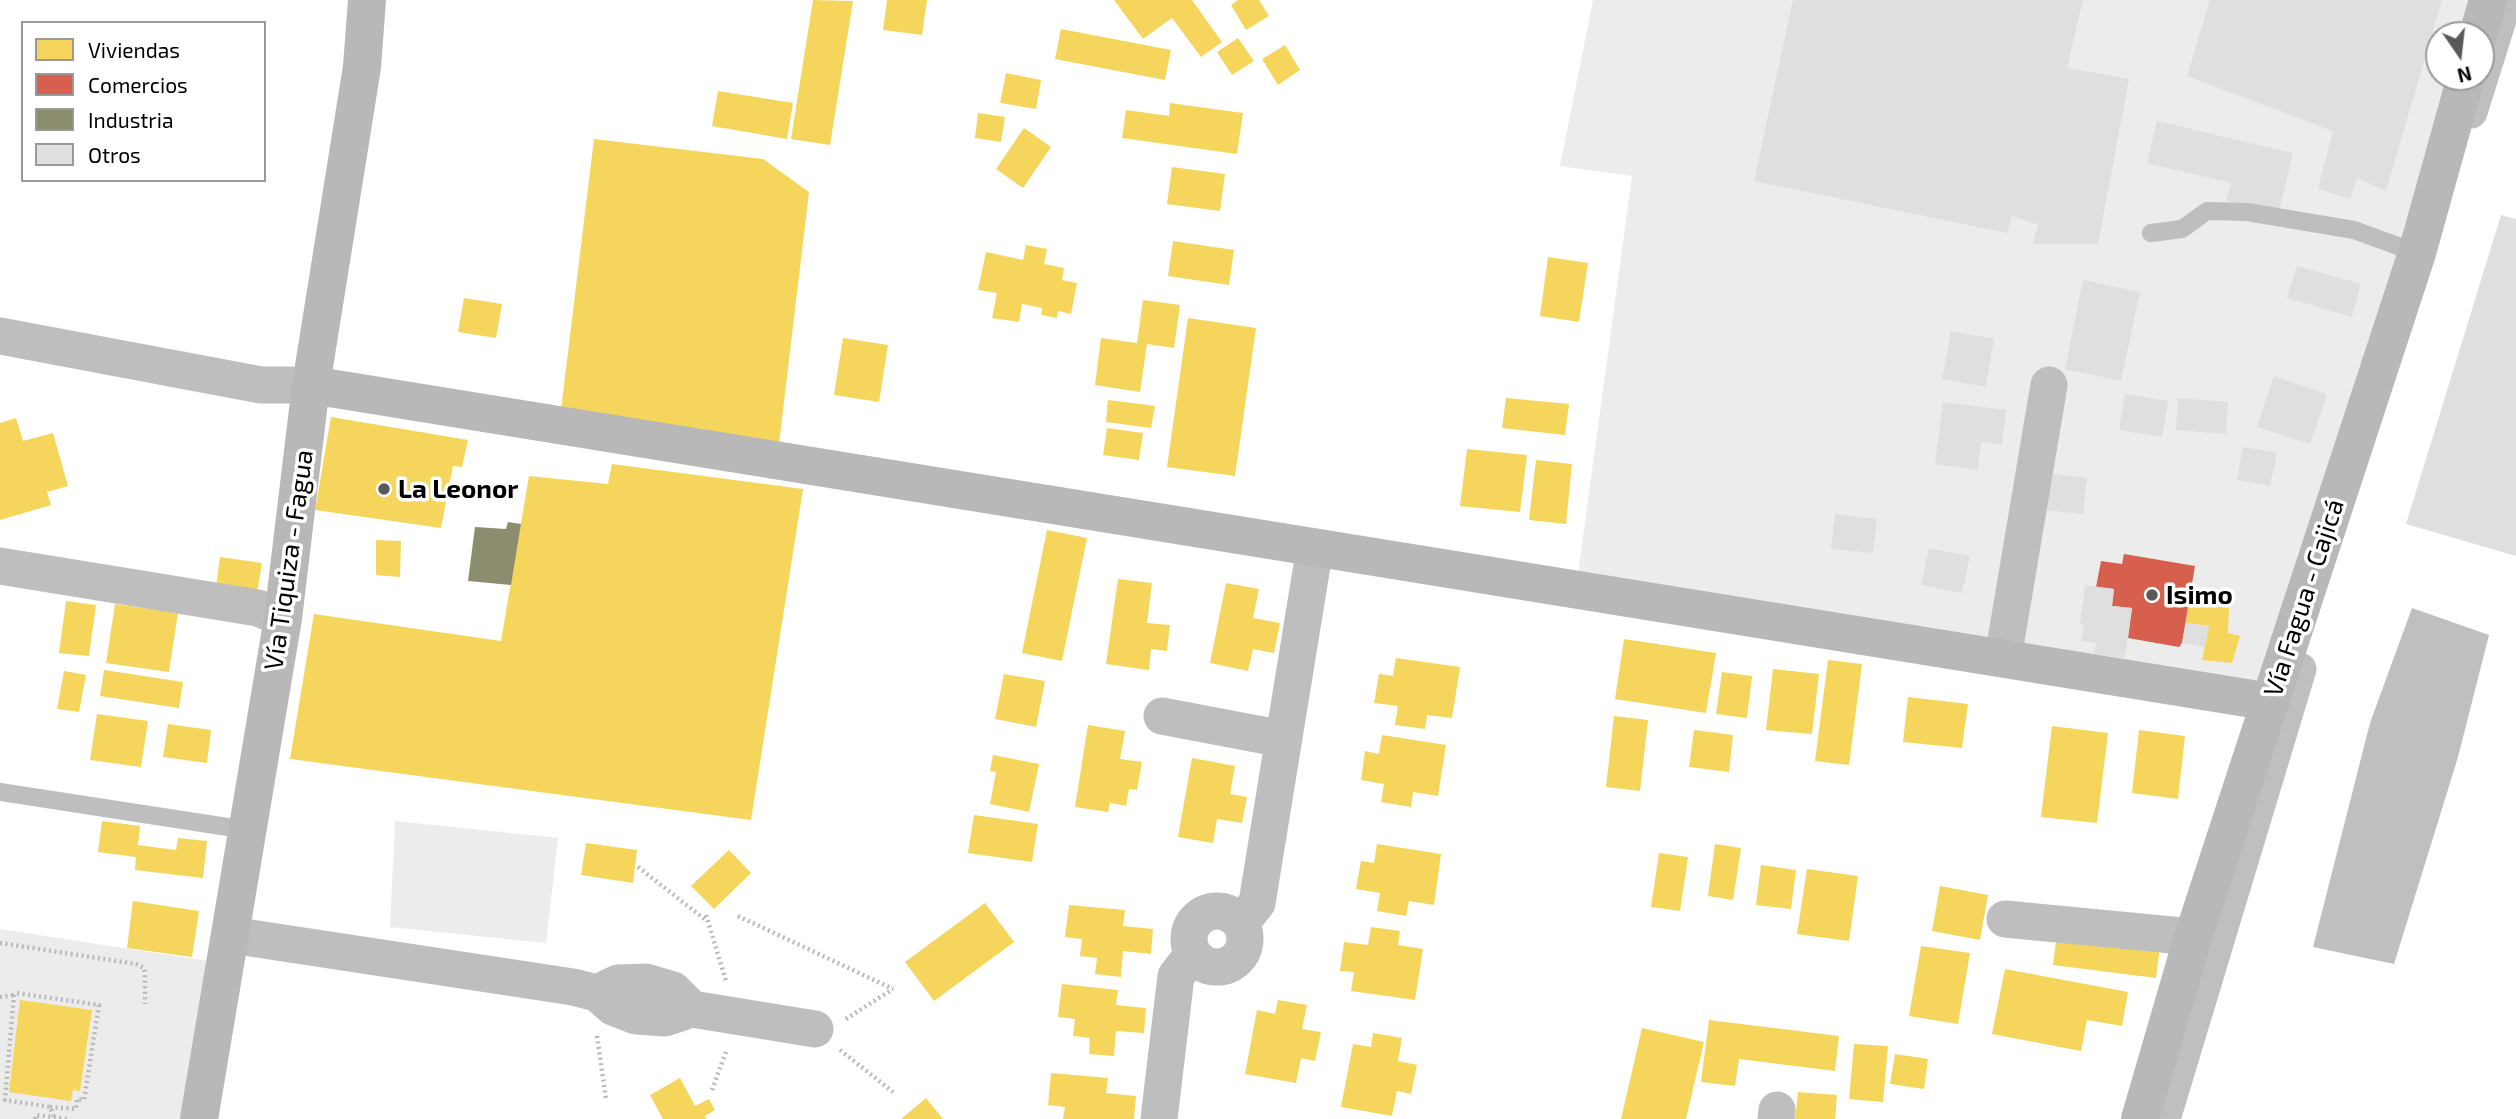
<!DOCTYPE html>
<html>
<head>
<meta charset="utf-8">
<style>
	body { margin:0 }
	#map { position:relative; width:2516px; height:1119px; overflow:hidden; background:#fff; font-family:"Exo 2",sans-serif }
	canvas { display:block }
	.legend { position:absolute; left:21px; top:21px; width:245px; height:161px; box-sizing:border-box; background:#fff; border:2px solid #999; margin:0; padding:9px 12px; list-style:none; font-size:21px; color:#000 }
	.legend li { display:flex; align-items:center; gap:14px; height:35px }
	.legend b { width:35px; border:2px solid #999 }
	.north { position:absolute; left:2425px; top:21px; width:70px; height:70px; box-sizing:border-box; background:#fff; border:2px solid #999; border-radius:50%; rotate:166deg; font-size:19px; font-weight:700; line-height:28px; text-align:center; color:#000 }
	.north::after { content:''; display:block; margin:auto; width:24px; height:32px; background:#595959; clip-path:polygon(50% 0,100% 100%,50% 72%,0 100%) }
</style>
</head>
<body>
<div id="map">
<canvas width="2516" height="1119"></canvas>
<ul class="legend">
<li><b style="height:19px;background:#f6d55c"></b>Viviendas</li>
<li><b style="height:19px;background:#d6604d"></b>Comercios</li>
<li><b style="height:19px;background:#8c8c6e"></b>Industria</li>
<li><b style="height:19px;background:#dfdfdf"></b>Otros</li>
</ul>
<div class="north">N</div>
</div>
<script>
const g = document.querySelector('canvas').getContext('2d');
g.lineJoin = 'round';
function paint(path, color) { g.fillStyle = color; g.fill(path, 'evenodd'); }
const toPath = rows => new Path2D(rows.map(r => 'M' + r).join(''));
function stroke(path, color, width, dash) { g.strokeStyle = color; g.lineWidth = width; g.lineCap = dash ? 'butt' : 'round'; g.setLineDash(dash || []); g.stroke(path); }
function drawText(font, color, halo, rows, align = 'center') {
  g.font = font + ' "Exo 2",sans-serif'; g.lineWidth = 7; g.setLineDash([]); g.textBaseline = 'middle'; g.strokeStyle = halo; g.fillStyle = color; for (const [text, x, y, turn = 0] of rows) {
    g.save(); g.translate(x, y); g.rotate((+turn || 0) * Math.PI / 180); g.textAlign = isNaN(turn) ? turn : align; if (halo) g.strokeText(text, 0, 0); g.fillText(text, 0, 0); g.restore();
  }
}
paint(toPath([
	[1593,0,2488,0,2478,35,2439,35,2439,77,2466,77,2271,702,1576,589,1632,176,1560,166],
	[395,821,558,838,546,943,390,927],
	[0,929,227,964,202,1119,0,1119]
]), '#ececec');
paint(toPath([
	[2412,608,2489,635,2458,757,2394,964,2313,947,2370,723]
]), '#bfbfbf');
paint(toPath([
	[813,0,853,1,830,145,791,139],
	[887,0,927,0,922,35,883,30],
	[1114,0,1192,0,1222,42,1201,57,1172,18,1143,39],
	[1238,0,1259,0,1269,16,1246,30,1231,5],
	[1061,29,1171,50,1165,80,1055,59],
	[1238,38,1254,61,1232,75,1217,52],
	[1285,45,1300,70,1278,85,1262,59],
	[1006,73,1041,80,1036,109,1000,103],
	[718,91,793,103,787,139,712,126],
	[1170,103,1243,113,1237,154,1122,138,1126,110,1169,116],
	[978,113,1005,117,1001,142,975,138],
	[1024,128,1051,147,1023,188,996,169],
	[594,139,763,159,809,192,779,444,560,418],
	[1172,167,1225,174,1220,211,1167,204],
	[1173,241,1234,250,1229,285,1168,276],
	[1026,245,1047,249,1044,264,1064,268,1062,280,1077,283,1071,314,1058,311,1057,318,1041,315,1042,308,1022,304,1019,322,992,318,997,293,978,290,986,252,1023,260],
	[1548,257,1588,263,1579,322,1540,316],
	[464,298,502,304,496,338,458,332],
	[1143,300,1180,305,1174,348,1147,344,1140,392,1095,385,1101,338,1137,343],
	[1188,318,1256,328,1235,476,1167,467],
	[843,338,888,345,879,402,834,395],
	[1506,398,1569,404,1565,435,1502,428],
	[1108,400,1155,406,1151,428,1106,422],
	[331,417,468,440,462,467,453,466,441,528,315,510],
	[16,418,23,441,53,433,68,486,47,492,51,505,0,520,0,423],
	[1107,428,1143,433,1139,460,1103,455],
	[1467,449,1527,455,1520,512,1460,506],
	[1536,460,1572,464,1566,524,1529,520],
	[612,464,803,489,751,820,290,759,314,614,501,641,529,476,608,484],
	[1047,530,1087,538,1062,661,1022,653],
	[376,540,401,541,400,577,376,575],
	[220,557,262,563,257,593,216,587],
	[1118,579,1152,583,1147,623,1170,625,1167,651,1151,649,1149,670,1106,664],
	[1226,583,1259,589,1253,618,1280,623,1274,653,1253,649,1248,671,1210,663],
	[66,601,96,605,89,656,59,653],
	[2189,601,2229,608,2228,633,2240,636,2232,663,2202,660,2209,626,2186,623],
	[115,604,178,613,169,672,106,663],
	[1624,639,1716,653,1706,713,1615,699],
	[1396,658,1460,667,1452,718,1427,715,1425,729,1395,725,1398,706,1374,703,1379,674,1393,676],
	[1828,660,1862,664,1849,765,1815,761],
	[1773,669,1819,674,1812,734,1766,730],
	[104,670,183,682,179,708,100,696],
	[64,671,86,675,79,712,57,709],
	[1722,672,1752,676,1747,718,1716,714],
	[1004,674,1045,681,1036,727,995,719],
	[1908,697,1968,704,1962,748,1903,742],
	[97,714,148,721,141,767,90,760],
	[1614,716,1648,720,1640,791,1606,787],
	[168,724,211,730,207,763,163,757],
	[1088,725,1125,731,1120,759,1142,762,1137,790,1129,789,1126,806,1110,803,1108,812,1075,807],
	[2052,726,2108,733,2097,823,2041,817],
	[1694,730,1733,735,1729,772,1689,767],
	[2139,730,2185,736,2178,799,2132,793],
	[1382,735,1446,745,1438,796,1413,792,1411,807,1381,802,1384,784,1361,780,1365,751,1379,754],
	[993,755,1039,764,1029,812,990,804,996,772,990,771],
	[1192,758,1235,766,1230,794,1247,797,1242,823,1217,819,1213,843,1178,837],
	[974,815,1038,824,1032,862,968,853],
	[102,821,140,826,138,845,176,850,178,838,207,841,203,878,135,870,136,857,98,852],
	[586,843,637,850,633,883,581,875],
	[1377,844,1441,854,1434,905,1409,901,1406,916,1377,911,1380,893,1356,889,1361,861,1374,863],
	[1715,844,1741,848,1733,900,1708,896],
	[729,850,751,873,714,909,691,886],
	[1659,853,1688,857,1680,911,1651,907],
	[1761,865,1796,870,1791,909,1756,905],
	[1807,869,1858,876,1849,941,1797,934],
	[1940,886,1988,895,1980,940,1932,931],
	[133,901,199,911,192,957,127,948],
	[985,903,1014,942,934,1001,905,962],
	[1069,905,1125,910,1123,926,1153,929,1151,954,1123,951,1121,977,1095,974,1097,958,1080,956,1082,939,1065,937],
	[1371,927,1400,931,1398,945,1423,949,1415,1000,1351,991,1354,972,1340,971,1344,942,1368,945],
	[2057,933,2160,946,2156,978,2053,965],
	[1921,946,1970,953,1958,1024,1909,1016],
	[2005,969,2128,992,2122,1026,2087,1020,2081,1051,1992,1034],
	[1062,984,1118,990,1116,1005,1146,1008,1144,1033,1116,1031,1114,1056,1089,1054,1090,1038,1073,1036,1075,1019,1058,1017],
	[20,1000,92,1010,80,1091,73,1090,71,1101,9,1092],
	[1278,1000,1307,1005,1302,1029,1321,1032,1315,1061,1301,1058,1296,1083,1245,1074,1257,1010,1275,1014],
	[1709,1020,1839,1036,1835,1071,1739,1059,1735,1086,1701,1082],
	[1642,1028,1704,1042,1686,1119,1621,1119],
	[1373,1033,1402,1038,1398,1061,1417,1065,1411,1094,1397,1091,1392,1116,1341,1107,1353,1044,1371,1047],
	[1854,1044,1888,1046,1883,1102,1849,1099],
	[1895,1054,1928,1059,1924,1089,1890,1084],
	[1051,1073,1108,1078,1106,1093,1136,1096,1134,1119,1063,1119,1065,1107,1048,1105],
	[680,1078,695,1106,709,1099,715,1110,705,1116,706,1119,663,1119,650,1095],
	[1798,1092,1837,1095,1835,1119,1795,1119],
	[926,1098,943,1119,901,1119]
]), '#f6d55c');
paint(toPath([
	[2124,554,2195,566,2182,643,2179,647,2128,638,2132,608,2112,606,2114,589,2096,587,2101,561,2122,564]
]), '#d6604d');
paint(toPath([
	[508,522,521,524,511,585,468,581,475,527,506,529]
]), '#8c8c6e');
stroke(toPath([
	[2471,112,2504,7],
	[2164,1119,2300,669]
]), '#bfbfbf', 33);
paint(toPath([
	[1793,0,2083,0,2067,68,2129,79,2098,244,2033,244,2038,225,2012,216,2007,233,1754,181],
	[2210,0,2442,0,2386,191,2357,178,2350,199,2318,189,2333,131,2187,76],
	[2157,121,2293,153,2279,212,2226,201,2231,183,2147,163],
	[2501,215,2516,219,2516,556,2406,524],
	[2297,266,2361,284,2352,317,2287,298],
	[2083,280,2140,292,2121,381,2065,369],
	[1951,331,1994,339,1986,387,1942,379],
	[2274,376,2327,394,2310,444,2257,427],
	[2125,394,2168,401,2162,437,2119,430],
	[2178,398,2228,402,2226,434,2176,430],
	[1943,402,2006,410,2002,445,1981,442,1978,470,1935,464],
	[2243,447,2277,453,2270,486,2237,480],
	[2048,473,2087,478,2083,514,2043,510],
	[1835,514,1877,519,1873,553,1831,549],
	[1929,548,1970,556,1962,593,1921,585],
	[2085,585,2114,589,2112,606,2132,608,2125,658,2094,654,2096,643,2081,641,2084,625,2080,624],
	[2186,623,2209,626,2205,647,2182,643]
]), '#dfdfdf');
stroke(toPath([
	[638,867,707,921],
	[706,915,726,981],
	[738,916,893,989],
	[0,943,136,964,144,968,145,973,145,1004],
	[0,997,14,995],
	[846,1019,893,989],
	[597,1036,606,1099],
	[840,1050,893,1092],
	[712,1090,727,1049],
	[50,1107,76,1109,77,1099,84,1100,99,1005,17,993,14,995,5,1100,50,1107,54,1117],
	[35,1119,36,1115,67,1119]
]), '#b9b9b9', 4.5, [2, 3.5]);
stroke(toPath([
	[2151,233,2182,229,2207,211,2247,212,2354,230,2417,253],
	[0,792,247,830]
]), '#bebebe', 18);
stroke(toPath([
	[0,336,261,385,311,385],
	[0,566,258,608,283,618],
	[2003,658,2049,385],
	[1162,716,1283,739],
	'1189 939a28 28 0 1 1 56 0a28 28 0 1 1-56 0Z',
	[2005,919,2193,937],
	[1241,923,1257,903,1315,547],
	[231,935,573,987,597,993,613,1007,636,1016,665,1018,692,1009,815,1029],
	[597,993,618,983,646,982,673,990,692,1009],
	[1159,1119,1176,976,1193,954],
	[1776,1119,1777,1110]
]), '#bebebe', 37);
stroke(toPath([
	[2478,35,2488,0],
	[311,385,2271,702],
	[199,1119,283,618,311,385,362,67,367,0],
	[2140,1119,2193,937,2417,253,2466,77]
]), '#b8b8b8', 38);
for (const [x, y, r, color] of [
	[384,489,7,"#595959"],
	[2152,595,7,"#595959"]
]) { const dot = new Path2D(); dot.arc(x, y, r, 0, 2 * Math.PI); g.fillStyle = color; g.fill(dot); stroke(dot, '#fff', 2.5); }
drawText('bold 26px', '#000', '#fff', [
	["La Leonor",398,489],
	["Isimo",2166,595]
], 'left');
drawText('26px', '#000', '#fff', [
	["Vía Tiquiza - Fagua",289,560,-82],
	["Vía Fagua - Cajicá",2304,598,-72]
]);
</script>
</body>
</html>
